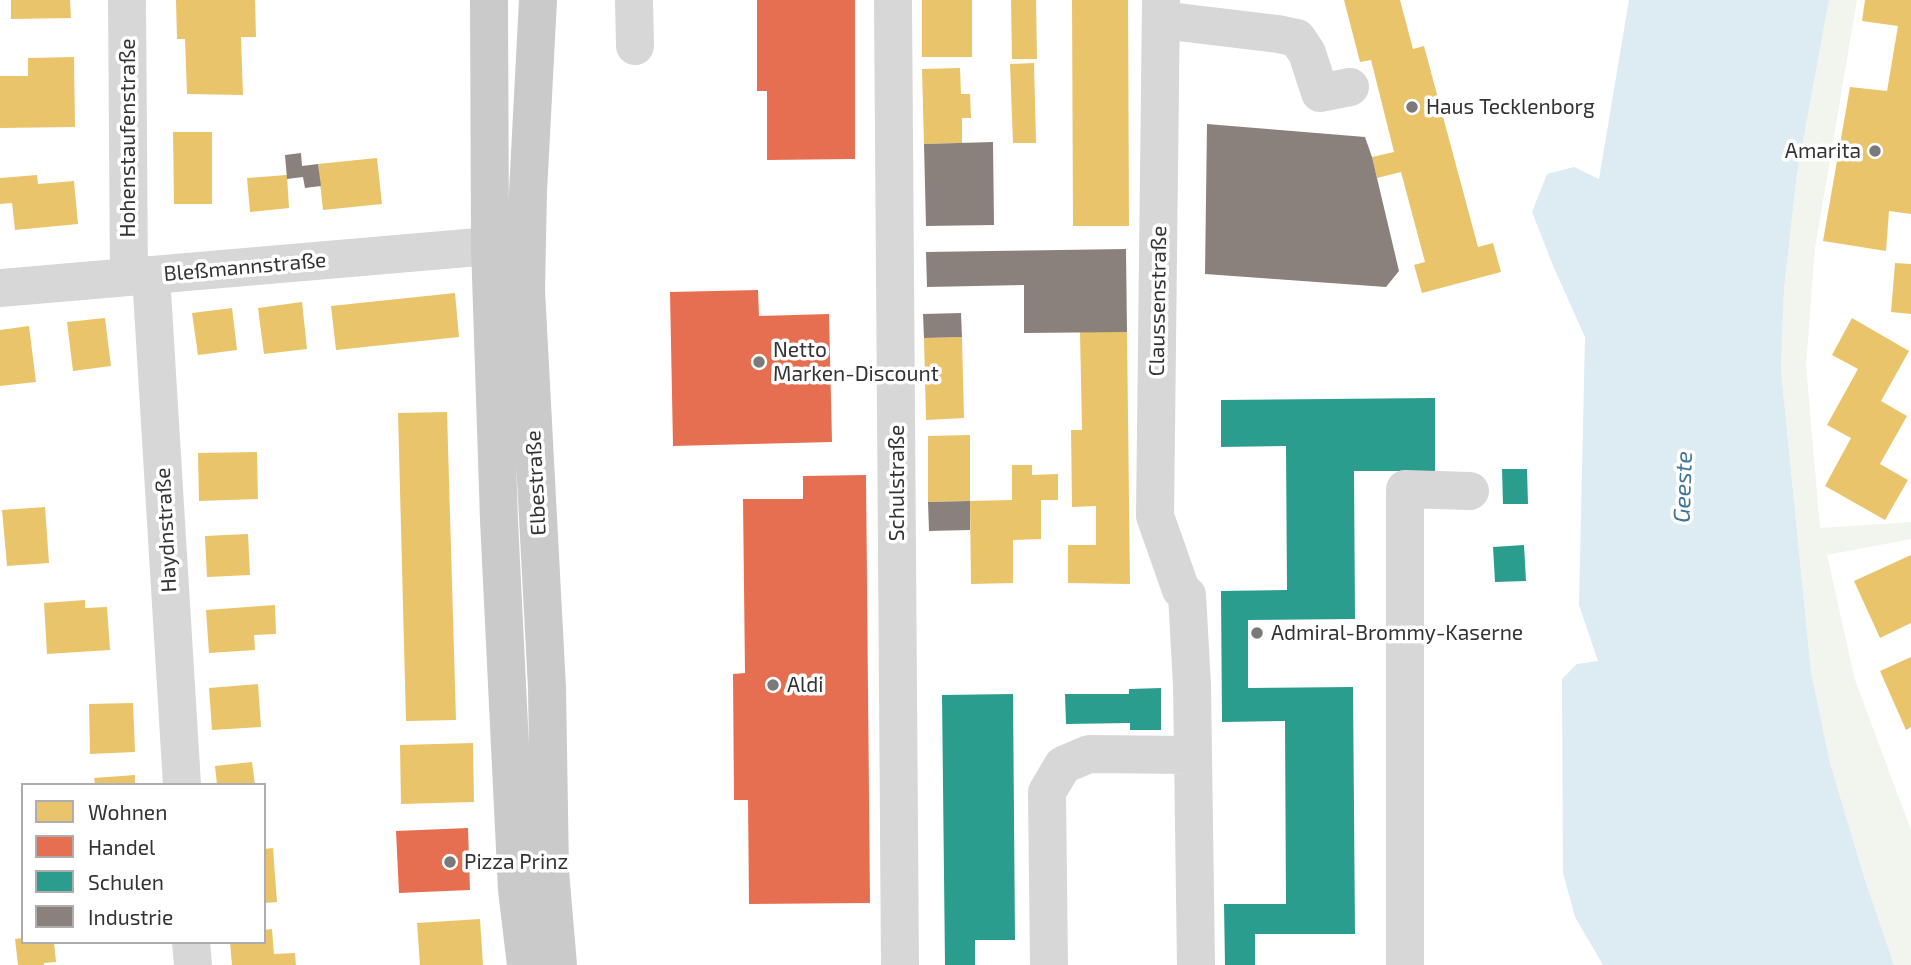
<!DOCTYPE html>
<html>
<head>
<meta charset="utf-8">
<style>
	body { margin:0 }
	#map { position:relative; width:1911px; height:965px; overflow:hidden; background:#fff; font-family:"Exo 2",sans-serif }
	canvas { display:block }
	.legend { position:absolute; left:21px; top:783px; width:245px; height:161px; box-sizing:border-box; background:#fff; border:2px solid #adadad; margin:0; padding:9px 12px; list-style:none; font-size:21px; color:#333 }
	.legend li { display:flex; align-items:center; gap:14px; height:35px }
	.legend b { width:35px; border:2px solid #adadad }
</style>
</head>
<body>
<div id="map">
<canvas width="1911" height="965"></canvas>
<ul class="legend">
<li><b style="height:19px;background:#e9c46a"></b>Wohnen</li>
<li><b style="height:19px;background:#e76f51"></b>Handel</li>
<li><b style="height:19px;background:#2a9d8f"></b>Schulen</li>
<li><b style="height:19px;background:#8a817c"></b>Industrie</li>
</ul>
</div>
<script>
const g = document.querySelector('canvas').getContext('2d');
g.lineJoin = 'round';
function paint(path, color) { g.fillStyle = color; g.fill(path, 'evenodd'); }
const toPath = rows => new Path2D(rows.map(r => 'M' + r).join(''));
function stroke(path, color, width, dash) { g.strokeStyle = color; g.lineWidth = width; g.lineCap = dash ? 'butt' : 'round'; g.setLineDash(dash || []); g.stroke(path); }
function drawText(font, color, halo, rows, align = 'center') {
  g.font = font + ' "Exo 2",sans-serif'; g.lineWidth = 7; g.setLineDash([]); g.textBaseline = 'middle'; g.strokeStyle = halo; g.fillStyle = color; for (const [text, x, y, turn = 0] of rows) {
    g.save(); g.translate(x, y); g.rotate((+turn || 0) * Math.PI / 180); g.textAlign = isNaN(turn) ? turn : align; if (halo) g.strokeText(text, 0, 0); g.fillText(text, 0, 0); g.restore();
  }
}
paint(toPath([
	[1829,0,1857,0,1815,248,1806,365,1820,528,1911,522,1911,539,1827,555,1855,680,1911,830,1911,965,1894,965,1865,880,1830,763,1811,672,1781,370,1784,289,1797,174]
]), '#f1f5ed');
paint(toPath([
	[1629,0,1829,0,1797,174,1784,289,1781,370,1811,672,1830,763,1865,880,1894,965,1603,965,1575,917,1563,873,1562,679,1577,664,1598,661,1579,605,1585,337,1554,268,1532,212,1547,174,1574,167,1599,179]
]), '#ddebf3');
paint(toPath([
	[11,0,70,0,71,18,11,19],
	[176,0,255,0,256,37,241,37,243,95,187,94,185,39,177,39],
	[922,0,972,0,972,57,922,57],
	[1011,0,1036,0,1037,59,1012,59],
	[1072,0,1128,0,1129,226,1073,226],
	[1344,0,1400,0,1413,49,1424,46,1478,247,1493,243,1501,272,1422,293,1414,265,1425,262,1401,172,1377,178,1372,157,1394,152,1371,60,1360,62],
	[1865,0,1911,0,1911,214,1889,211,1886,251,1823,241,1850,87,1887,91,1898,26,1862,21],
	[74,57,75,127,0,128,0,76,28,76,28,58],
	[1034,63,1036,143,1013,143,1010,64],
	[960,68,961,94,970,94,971,118,962,118,962,143,924,144,922,69],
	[173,132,212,132,212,204,174,204],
	[377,158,382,204,323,210,318,164],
	[37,175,38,184,74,181,78,224,15,230,12,203,0,204,0,178],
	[287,175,289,208,250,212,247,178],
	[1895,263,1911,264,1911,314,1891,312],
	[455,293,459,337,336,350,331,306],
	[302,302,307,349,264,354,258,308],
	[232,308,237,350,198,355,192,313],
	[105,318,111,366,73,371,67,322],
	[1852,318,1909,351,1881,401,1907,416,1880,464,1908,480,1885,520,1825,486,1851,438,1827,425,1858,369,1832,355],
	[29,326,36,382,0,386,0,330],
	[1080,332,1127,332,1130,584,1068,583,1068,545,1096,545,1096,506,1072,507,1071,430,1082,430],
	[962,337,964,418,926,420,924,338],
	[447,412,456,720,406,721,398,413],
	[970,435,970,501,1012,500,1012,465,1032,465,1032,475,1058,474,1058,500,1041,500,1041,539,1013,540,1013,583,971,584,970,501,928,502,928,436],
	[257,452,258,499,199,501,198,453],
	[45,507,49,563,7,566,2,510],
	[248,534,250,575,207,577,205,536],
	[1911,555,1911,623,1880,638,1854,581],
	[85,600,85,608,107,607,110,650,47,654,44,603],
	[275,605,276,634,254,635,255,650,209,653,206,610],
	[1911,657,1911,727,1906,730,1880,671],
	[258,684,261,727,212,730,209,688],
	[133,703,135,752,90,754,89,704],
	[473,743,474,802,401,804,400,745],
	[252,762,255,785,217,785,215,766],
	[135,775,135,785,95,785,94,778],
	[273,848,277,902,264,903,264,849],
	[480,919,483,965,420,965,417,923],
	[272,929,274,954,295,953,296,965,232,965,230,942,264,942,264,930],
	[23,938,23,942,54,942,56,962,44,963,44,965,18,965,15,939]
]), '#e9c46a');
paint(toPath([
	[757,0,855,0,855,159,767,160,767,91,757,91],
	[758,290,759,316,829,314,832,442,673,446,670,292],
	[866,475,870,903,749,904,748,800,734,800,733,674,745,673,743,499,803,499,803,476],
	[468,828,470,890,399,893,396,831]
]), '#e76f51');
paint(toPath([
	[1435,398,1435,471,1354,471,1355,619,1248,620,1248,688,1353,687,1355,934,1255,934,1255,965,1225,965,1224,904,1286,904,1285,721,1222,722,1221,591,1287,590,1286,446,1221,447,1221,400],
	[1502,469,1527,469,1528,504,1503,504],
	[1524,545,1526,581,1495,582,1493,547],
	[1161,688,1161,730,1130,730,1130,723,1066,724,1065,694,1129,694,1129,689],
	[1013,694,1015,940,975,940,975,965,945,965,942,695]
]), '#2a9d8f');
paint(toPath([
	[1207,124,1365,137,1372,157,1399,271,1386,287,1205,274],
	[993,142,994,225,926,226,924,144],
	[301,153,302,166,318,164,321,186,305,188,303,177,287,179,285,155],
	[1126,249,1127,332,1024,333,1024,285,927,287,926,252],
	[961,313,962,337,924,338,923,314],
	[970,501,970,530,929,531,928,502]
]), '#8a817c');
stroke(toPath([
	[127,0,129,277],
	[634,0,635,46],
	[893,0,900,965],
	[1161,0,1155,516,1181,590,1187,595,1192,685,1196,965],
	[1161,20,1278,34,1297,38,1307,53,1320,93,1350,87],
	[151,275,182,785],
	[0,288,490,246],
	[191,942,193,965],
	[1049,965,1047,792,1063,765,1089,754,1192,755],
	[1405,965,1405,489,1470,491]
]), '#d7d7d7', 38);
stroke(toPath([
	[489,0,490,246,499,520,517,890,526,965],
	[538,0,528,192,526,290,547,688,550,871,558,965]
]), '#cacaca', 38);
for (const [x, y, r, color] of [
	[1412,107,7,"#7a7a7a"],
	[1875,151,7,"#7a7a7a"],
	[759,362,7,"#7a7a7a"],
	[1257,633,7,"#7a7a7a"],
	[773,685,7,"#7a7a7a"],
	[450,862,7,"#7a7a7a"]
]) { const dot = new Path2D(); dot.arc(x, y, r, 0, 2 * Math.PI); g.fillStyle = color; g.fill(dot); stroke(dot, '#fff', 2.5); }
drawText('21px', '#333', '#fff', [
	["Haus Tecklenborg",1426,107],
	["Amarita",1861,151,"right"],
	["Netto",773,350],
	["Marken-Discount",773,374],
	["Admiral-Brommy-Kaserne",1271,633],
	["Aldi",787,685],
	["Pizza Prinz",464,862]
], 'left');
drawText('21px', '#333', '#fff', [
	["Hohenstaufenstraße",128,138,-90],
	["Bleßmannstraße",245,267,-5],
	["Claussenstraße",1158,301,-89],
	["Elbestraße",536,483,-93],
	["Schulstraße",897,483,-90],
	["Haydnstraße",166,530,-93]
]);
drawText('italic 23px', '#3f7597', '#fff', [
	["Geeste",1683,487,-88]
]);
</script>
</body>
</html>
